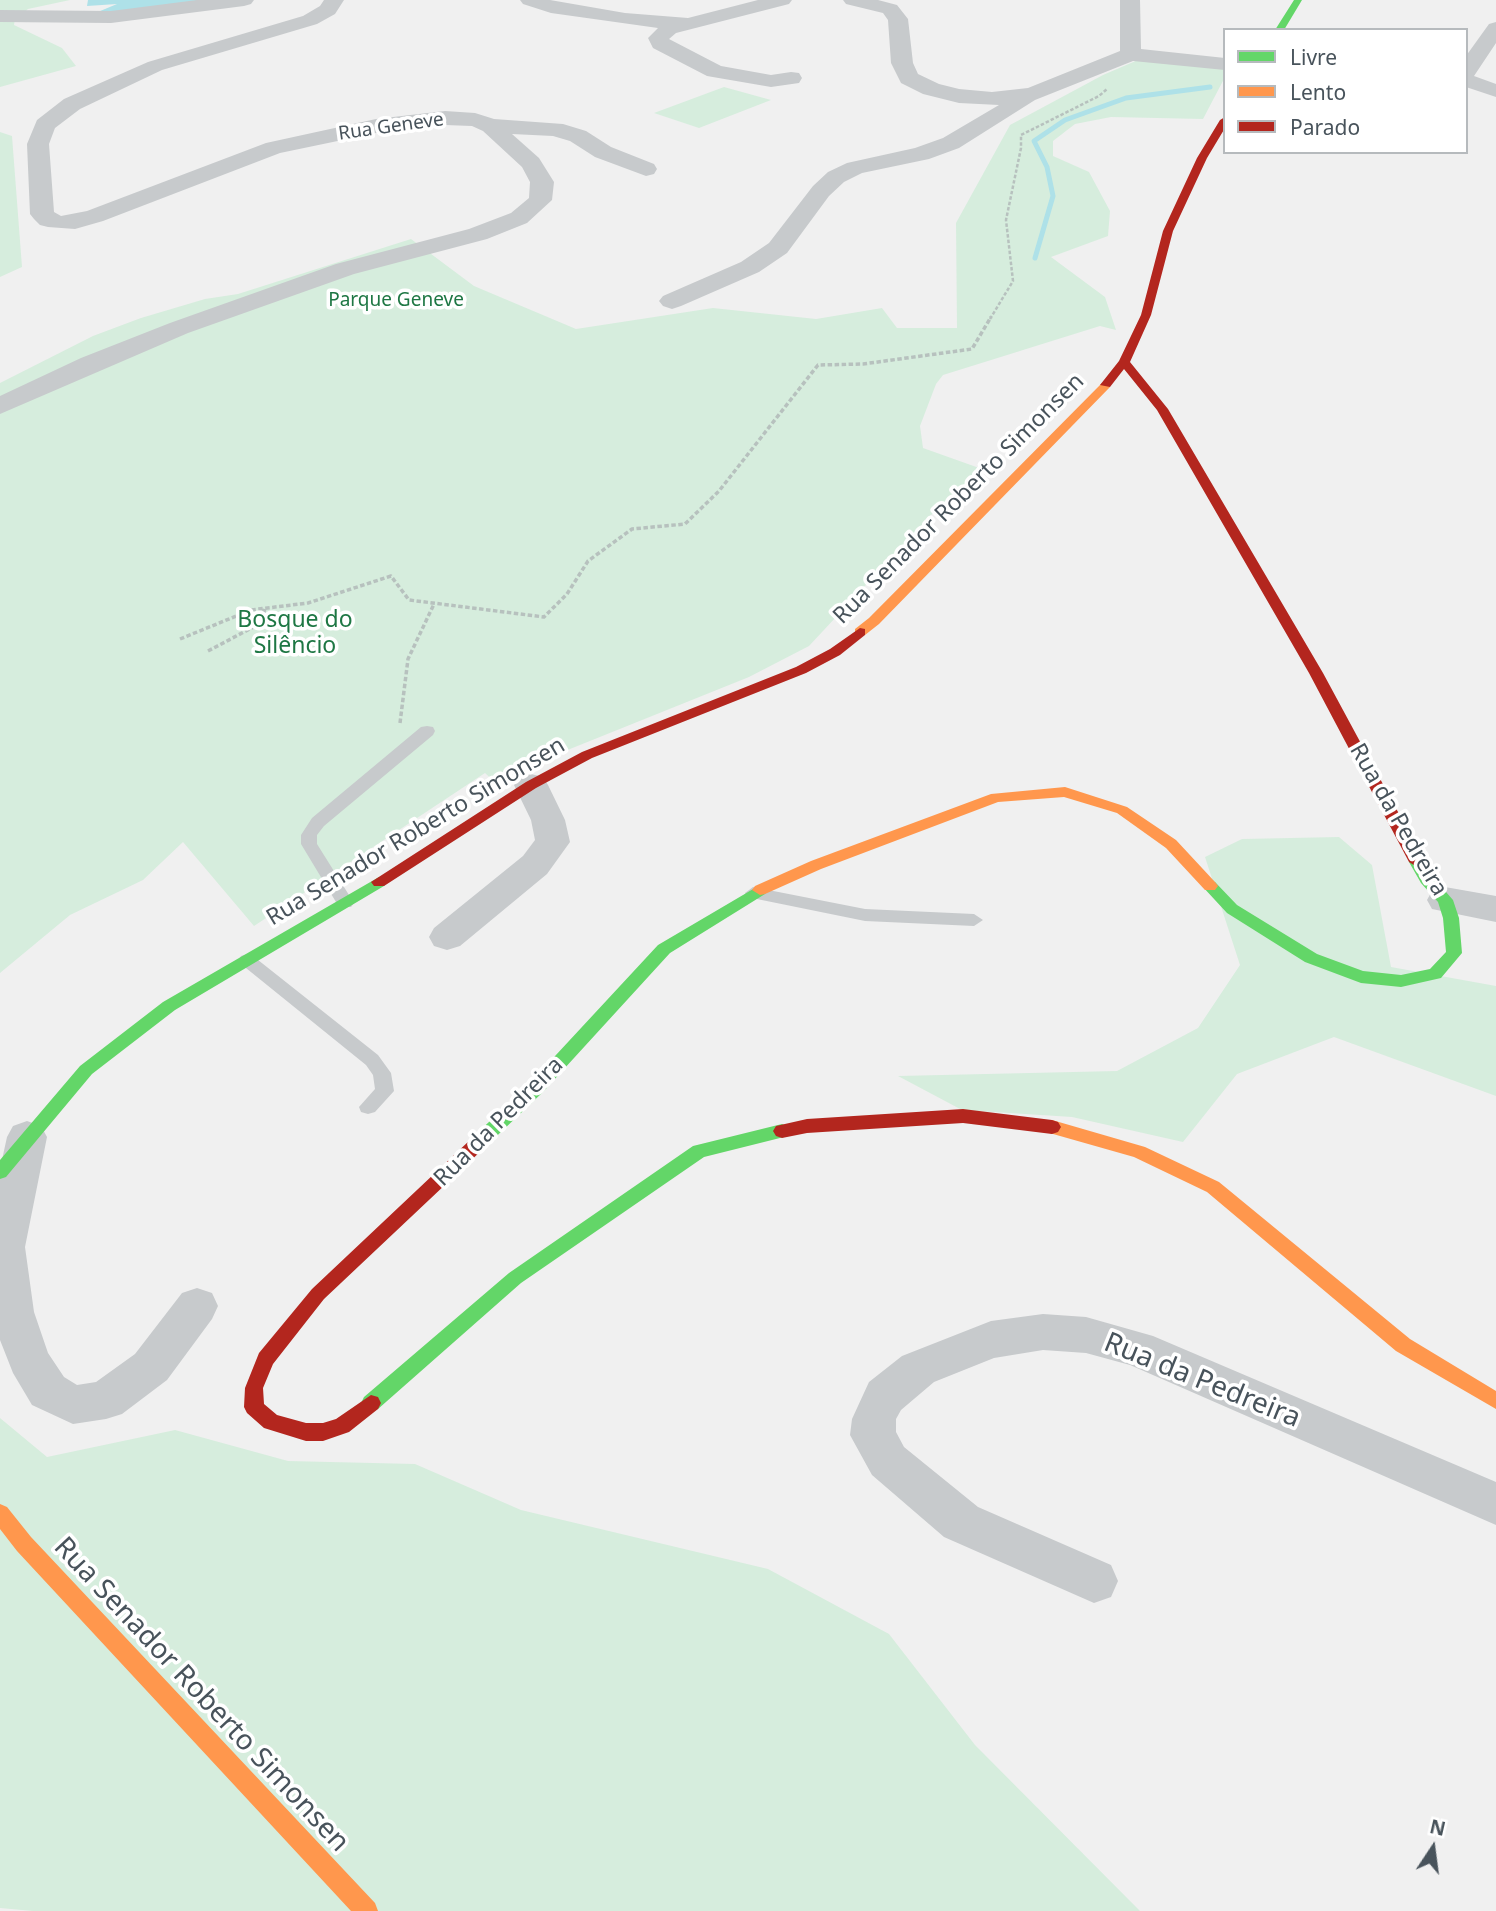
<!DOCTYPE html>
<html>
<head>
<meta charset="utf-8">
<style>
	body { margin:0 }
	#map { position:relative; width:1496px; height:1911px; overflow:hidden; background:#f0f0f0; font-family:"Noto Sans",sans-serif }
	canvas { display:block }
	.legend { position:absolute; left:1223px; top:28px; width:245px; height:126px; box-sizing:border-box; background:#fff; border:2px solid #b6babd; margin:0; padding:9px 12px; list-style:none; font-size:21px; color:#48535b }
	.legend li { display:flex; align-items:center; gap:14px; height:35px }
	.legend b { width:35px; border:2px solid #b6babd }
	.north { position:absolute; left:1398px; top:1813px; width:70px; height:70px; -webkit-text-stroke:5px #fff; paint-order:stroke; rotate:13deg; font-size:19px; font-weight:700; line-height:28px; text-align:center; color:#48535b }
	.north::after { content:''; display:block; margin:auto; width:24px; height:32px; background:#48535b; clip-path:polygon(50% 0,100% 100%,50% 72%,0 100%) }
</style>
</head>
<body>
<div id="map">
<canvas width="1496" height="1911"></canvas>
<ul class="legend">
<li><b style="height:9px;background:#63d668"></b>Livre</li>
<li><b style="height:9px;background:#ff974d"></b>Lento</li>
<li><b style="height:9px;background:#b3261e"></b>Parado</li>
</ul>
<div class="north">N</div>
</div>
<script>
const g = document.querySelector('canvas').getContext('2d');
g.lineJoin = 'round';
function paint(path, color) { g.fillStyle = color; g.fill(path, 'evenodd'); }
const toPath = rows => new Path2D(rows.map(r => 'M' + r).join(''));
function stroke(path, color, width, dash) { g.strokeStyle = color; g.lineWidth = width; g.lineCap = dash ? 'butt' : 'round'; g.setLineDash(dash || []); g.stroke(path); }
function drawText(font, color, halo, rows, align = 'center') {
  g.font = font + ' "Noto Sans",sans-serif'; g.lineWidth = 7; g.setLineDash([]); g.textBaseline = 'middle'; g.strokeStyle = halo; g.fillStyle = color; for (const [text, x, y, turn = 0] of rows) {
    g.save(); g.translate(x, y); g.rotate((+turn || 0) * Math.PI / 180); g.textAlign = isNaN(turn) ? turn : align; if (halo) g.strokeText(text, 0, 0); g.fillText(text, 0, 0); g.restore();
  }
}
paint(toPath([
	[0,0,70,0,28,9,15,19,14,25,62,48,76,66,0,87],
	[1138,60,1225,68,1225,77,1203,119,1111,117,1075,124,1053,141,1053,156,1089,172,1110,211,1108,236,1051,257,1105,297,1116,330,1100,326,943,375,936,384,920,426,923,448,982,469,933,513,809,646,749,677,570,749,497,784,485,773,254,926,183,842,143,880,70,915,0,973,0,383,93,336,141,318,205,299,238,294,411,239,474,286,576,329,713,308,816,319,882,308,897,328,957,328,956,223,1010,125,1103,75],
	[724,87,771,100,699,128,654,113],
	[0,132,12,136,22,267,0,277],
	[1339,837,1372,865,1391,967,1496,986,1496,1096,1334,1037,1237,1074,1183,1142,1072,1117,962,1110,898,1076,1117,1071,1198,1028,1240,965,1205,857,1242,839],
	[0,1418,47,1457,175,1430,288,1461,415,1464,521,1510,768,1569,889,1634,975,1745,1140,1911,33,1911,0,1908]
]), '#d6eddd');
paint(toPath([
	[88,0,217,0,93,14,117,4,87,6]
]), '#aee1e8');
stroke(toPath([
	[1035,258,1053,196,1047,167,1034,141,1065,120,1126,98,1210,87]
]), '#aee1e8', 5);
stroke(toPath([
	[990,319,1013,281,1006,220,1021,148,1021,135,1099,96,1107,89]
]), '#b7c1be', 2.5, [3.5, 2]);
stroke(toPath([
	[180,639,251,610,308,603,391,576,409,600,544,617,567,594,588,561,632,529,685,524,719,491,818,365,863,364,972,349,991,317],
	[208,651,261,623,265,608],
	[400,723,408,659,434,604]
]), '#b7c1be', 3.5, [4.5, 2.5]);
paint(toPath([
	[427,726,433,727,435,731,433,735,324,826,317,835,317,844,354,903,351,907,339,907,301,844,301,835,312,818,421,727,427,726],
	[753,887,865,909,974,914,983,920,974,926,865,921,747,897,745,893,753,887],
	[247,954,253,956,378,1055,391,1073,394,1091,375,1112,368,1114,361,1112,359,1107,375,1089,373,1075,366,1065,241,964,238,960,241,956,247,954]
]), '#c7cacc');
paint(toPath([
	[197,0,254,0,251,4,244,6,111,23,0,22,0,10,111,11,197,0],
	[324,0,344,0,335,14,317,24,162,70,80,109,55,128,49,144,54,212,61,216,87,211,266,143,376,119,445,111,475,113,494,119,563,124,586,131,611,147,654,164,657,169,654,174,646,176,595,157,570,141,553,136,512,134,539,158,554,182,552,200,527,223,487,239,354,274,188,333,0,414,0,396,81,358,170,323,336,264,469,229,511,213,529,198,530,182,522,167,483,131,472,126,445,125,376,133,280,153,103,221,75,229,48,227,40,225,34,219,30,214,27,144,37,120,64,99,148,62,303,16,320,6,324,0],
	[520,0,550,0,625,13,688,18,758,0,792,0,789,4,676,33,669,39,721,66,771,75,791,72,799,73,802,78,799,83,771,87,707,76,653,48,648,38,658,28,551,13,523,4,520,0],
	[843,0,878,0,897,5,908,19,913,63,918,74,939,84,959,89,992,92,1028,88,1120,51,1120,0,1140,0,1141,49,1225,58,1225,70,1133,61,1035,100,959,148,929,159,862,173,844,182,829,196,787,253,759,272,681,306,672,309,663,306,659,301,663,296,741,262,769,243,813,186,828,172,847,163,915,148,943,138,999,105,959,103,923,94,901,83,891,63,888,20,883,13,846,4,843,0],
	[1496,22,1496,43,1474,76,1496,84,1496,97,1466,87,1466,56,1489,24,1496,22],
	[531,774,543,777,548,785,565,820,570,842,547,874,460,946,447,950,434,946,429,937,434,928,523,856,535,840,531,820,514,785,519,777,531,774],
	[1445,887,1496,896,1496,922,1432,909,1427,900,1432,891,1445,887],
	[27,1121,41,1126,47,1137,25,1247,34,1312,48,1353,64,1377,77,1385,96,1382,135,1354,182,1293,197,1288,212,1293,218,1306,212,1319,167,1380,122,1414,106,1419,73,1424,32,1405,13,1373,0,1340,0,1169,7,1137,13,1126,27,1121],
	[1043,1314,1086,1317,1153,1336,1496,1482,1496,1525,1130,1365,1086,1353,1043,1350,994,1358,934,1382,901,1410,896,1419,896,1432,904,1447,978,1507,1111,1565,1118,1581,1111,1597,1094,1603,944,1537,872,1475,850,1435,852,1419,869,1382,902,1356,991,1321,1043,1314]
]), '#c7cacc');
paint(toPath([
	[1294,0,1302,0,1284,30,1275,30,1294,0],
	[1417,857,1422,858,1432,876,1453,900,1459,918,1462,953,1441,978,1401,987,1361,983,1305,962,1227,913,1202,886,1210,881,1215,882,1237,905,1317,954,1363,971,1401,975,1430,969,1446,952,1443,918,1438,902,1421,883,1409,862,1417,857],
	[379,877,384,878,387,882,384,886,175,1010,92,1074,6,1177,0,1179,0,1160,80,1066,163,1002,379,877],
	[760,885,768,890,765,894,670,953,542,1093,482,1150,476,1152,470,1150,467,1145,470,1140,530,1083,658,945,760,885],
	[782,1124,788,1126,791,1131,788,1136,704,1157,521,1283,378,1409,371,1411,364,1409,361,1403,364,1397,509,1273,693,1146,782,1124]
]), '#63d668');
paint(toPath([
	[1106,382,1110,383,1110,387,879,624,865,635,855,635,855,629,869,618,1102,383,1106,382],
	[1065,787,1127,807,1176,840,1215,882,1218,886,1215,890,1205,890,1166,848,1117,813,1064,797,998,802,821,869,765,894,760,895,752,890,755,886,811,861,991,794,1065,787],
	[1052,1120,1145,1147,1219,1182,1410,1339,1496,1391,1496,1409,1396,1351,1207,1192,1134,1157,1046,1132,1043,1127,1046,1122,1052,1120],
	[0,1504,7,1507,31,1537,375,1903,378,1911,351,1911,17,1551,0,1529,0,1504]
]), '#ff974d');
paint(toPath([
	[1225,117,1225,128,1207,158,1173,231,1151,315,1130,362,1168,409,1323,673,1425,862,1417,867,1409,862,1309,673,1157,410,1124,369,1110,387,1100,385,1119,361,1141,315,1163,231,1197,158,1220,120,1225,117],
	[860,628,865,629,865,635,840,655,806,673,592,758,536,788,384,886,374,886,371,882,526,782,582,752,796,667,830,649,860,628],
	[963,1109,1052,1120,1058,1122,1061,1127,1058,1132,1052,1134,963,1123,807,1133,782,1138,776,1136,773,1131,776,1126,807,1119,963,1109],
	[476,1138,482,1140,485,1145,482,1150,324,1299,273,1364,263,1388,264,1404,277,1415,306,1423,323,1423,336,1419,371,1395,378,1397,381,1403,378,1409,349,1432,323,1441,306,1441,264,1428,247,1413,244,1407,245,1388,259,1353,312,1289,470,1140,476,1138]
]), '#b3261e');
drawText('19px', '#48535b', '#fff', [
	["Rua Geneve",391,127,-8]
]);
drawText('19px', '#1e7744', '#fff', [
	["Parque Geneve",396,301]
]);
drawText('23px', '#48535b', '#fff', [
	["Rua Senador Roberto Simonsen",959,499,-45],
	["Rua da Pedreira",1398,820,60],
	["Rua Senador Roberto Simonsen",416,832,-31],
	["Rua da Pedreira",499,1122,-45]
]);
drawText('23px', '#1e7744', '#fff', [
	["Bosque do",295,620],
	["Silêncio",295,646]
]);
drawText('28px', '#48535b', '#fff', [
	["Rua da Pedreira",1202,1381,22],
	["Rua Senador Roberto Simonsen",201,1695,47]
]);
</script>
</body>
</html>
